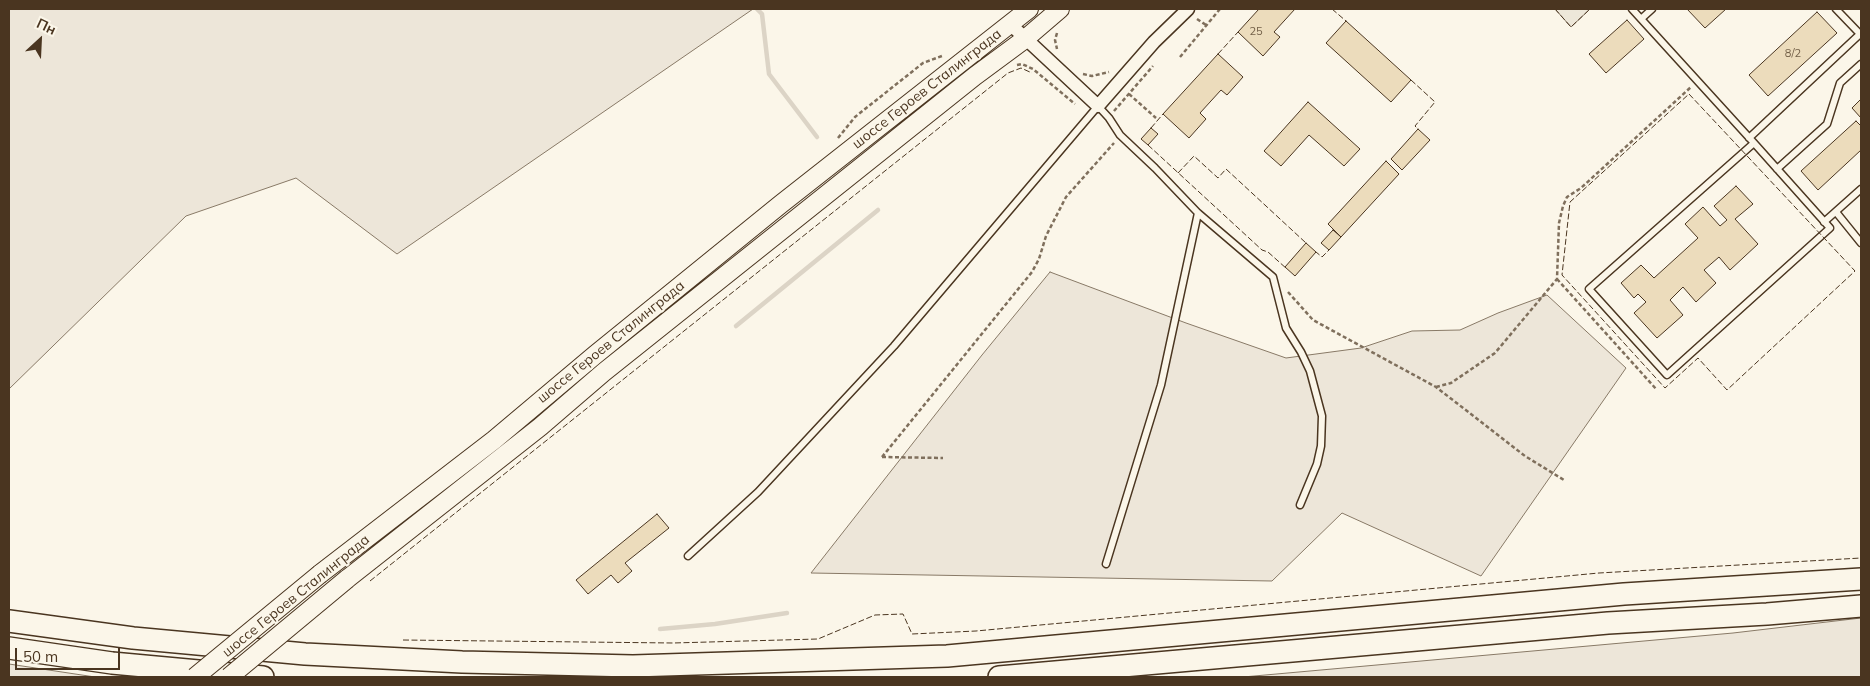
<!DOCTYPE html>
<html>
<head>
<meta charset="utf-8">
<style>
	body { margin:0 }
	#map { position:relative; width:1870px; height:686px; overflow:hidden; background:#fbf6e9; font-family:Mulish,sans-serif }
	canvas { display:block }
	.frame { position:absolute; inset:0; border:10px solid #4a3520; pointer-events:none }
	.north { position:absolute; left:15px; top:15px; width:50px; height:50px; -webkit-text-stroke:4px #fbf6e9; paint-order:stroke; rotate:25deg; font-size:14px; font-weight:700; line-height:20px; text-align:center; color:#4a3520 }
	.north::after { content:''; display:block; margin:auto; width:18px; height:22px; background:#4a3520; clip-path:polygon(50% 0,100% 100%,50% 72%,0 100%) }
	.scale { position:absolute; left:15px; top:648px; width:105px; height:22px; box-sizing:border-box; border:2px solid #4a3520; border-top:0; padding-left:6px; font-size:15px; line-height:18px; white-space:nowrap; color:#4a3520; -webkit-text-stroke:4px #fbf6e9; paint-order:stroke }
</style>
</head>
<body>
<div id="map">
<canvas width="1870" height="686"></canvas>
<div class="frame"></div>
<div class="north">Пн</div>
<div class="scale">50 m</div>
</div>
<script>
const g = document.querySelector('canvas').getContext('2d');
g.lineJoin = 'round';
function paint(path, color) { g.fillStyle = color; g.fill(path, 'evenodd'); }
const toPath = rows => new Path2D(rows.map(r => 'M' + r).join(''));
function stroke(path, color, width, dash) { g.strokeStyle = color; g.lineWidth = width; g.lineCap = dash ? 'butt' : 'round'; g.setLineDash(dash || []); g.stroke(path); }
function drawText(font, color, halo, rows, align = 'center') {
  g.font = font + ' Mulish,sans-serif'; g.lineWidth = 4; g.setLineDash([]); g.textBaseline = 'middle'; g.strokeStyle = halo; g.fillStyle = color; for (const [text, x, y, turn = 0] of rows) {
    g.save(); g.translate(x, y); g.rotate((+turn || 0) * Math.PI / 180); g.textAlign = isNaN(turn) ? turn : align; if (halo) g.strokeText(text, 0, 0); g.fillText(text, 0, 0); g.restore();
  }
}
const green = toPath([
	[9,9,753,9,397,254,296,178,186,216,9,389,9,9],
	[1050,272,1186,323,1286,358,1361,348,1412,331,1460,330,1498,313,1547,295,1626,368,1481,576,1342,513,1272,581,811,573,982,355,1050,272],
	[1861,618,1861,677,1243,677,1733,633,1861,618],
	[9,664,95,677,9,677,9,664]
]);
paint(green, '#ede6d9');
stroke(green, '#887966', 1);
const parking = toPath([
	[1555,9,1590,9,1571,27,1555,9]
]);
paint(parking, '#ede7d9');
stroke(parking, '#887966', 1);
stroke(toPath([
	[757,9,762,14,769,74,817,137],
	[736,326,878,210],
	[660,629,715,624,787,613]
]), '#dcd4c6', 4.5);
const building = toPath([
	[1259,9,1295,9,1274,32,1280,37,1263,56,1238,32,1259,9],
	[1687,9,1726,9,1705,28,1687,9],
	[1817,12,1837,33,1768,96,1749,75,1817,12],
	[1627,20,1644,39,1606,73,1589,54,1627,20],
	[1346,21,1411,80,1391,102,1326,43,1346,21],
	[1218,54,1243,77,1227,95,1221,90,1200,113,1206,119,1189,138,1163,114,1218,54],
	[1861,99,1861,118,1852,108,1861,99],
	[1308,102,1360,149,1344,166,1309,135,1281,166,1264,151,1308,102],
	[1856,121,1861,126,1861,150,1818,190,1801,171,1856,121],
	[1151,128,1158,134,1148,145,1141,139,1151,128],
	[1418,129,1430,140,1402,170,1391,159,1418,129],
	[1386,161,1399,174,1341,237,1328,224,1386,161],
	[1736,186,1753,204,1735,219,1758,244,1730,270,1719,257,1704,270,1716,283,1696,302,1683,287,1670,300,1683,315,1657,338,1634,313,1646,302,1638,294,1634,298,1621,283,1641,265,1654,278,1698,238,1685,224,1703,207,1720,226,1727,220,1714,206,1736,186],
	[1333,230,1341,237,1329,250,1321,243,1333,230],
	[1306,243,1316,252,1295,276,1285,267,1306,243],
	[657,514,669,528,625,563,632,571,618,583,611,575,588,594,576,580,657,514]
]);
paint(building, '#ecdcbc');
stroke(building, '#4a3520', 1);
const service = toPath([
	[1632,9,1754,143,1830,228,1667,375,1589,289,1754,143],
	[1641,19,1652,9],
	[1749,138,1860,34,1836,9],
	[1777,169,1827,124,1840,83,1861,64],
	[1836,212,1861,243],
	[1824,222,1861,189],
	[688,556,758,492,894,346,1098,106,1109,118,1120,135,1155,168,1198,213,1273,277,1286,328,1301,352,1310,371,1322,416,1321,446,1317,464,1300,505],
	[1106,564,1161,385,1198,213]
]);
const minor = toPath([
	[1010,24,1098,106,1154,42,1188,9]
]);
const secondary = toPath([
	[320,574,494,440,595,355,781,204,1029,9],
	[347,579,540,427,604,372,975,76,1025,39,1060,9]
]);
const trunk = toPath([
	[9,621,133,638,305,654,462,662,633,666,947,656,1624,594,1861,579],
	[9,648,112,663,263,677],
	[999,677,1608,623,1767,614,1861,606]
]);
stroke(service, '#4a3520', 9);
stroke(minor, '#4a3520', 15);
stroke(secondary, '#4a3520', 20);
stroke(trunk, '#4a3520', 24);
stroke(toPath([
	[1197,19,1206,25],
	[1057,33,1055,40,1057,49],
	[1180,57,1220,9],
	[1017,65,1022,64,1033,69,1075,104],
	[1083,74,1092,76,1109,72],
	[1129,94,1156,118],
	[1114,111,1153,66],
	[838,138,855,117,923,63,942,56],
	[1557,279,1657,390],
	[1288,292,1313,320,1436,387,1525,456,1564,480],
	[1436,387,1451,383,1495,353,1557,279,1559,223,1563,206,1567,197,1581,188,1691,87],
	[882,457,1032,272,1039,259,1046,236,1066,197,1114,143],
	[882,457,943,458]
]), '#7f6f5c', 2.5, [4, 2.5]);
stroke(service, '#fbf6e9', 6);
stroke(minor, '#fbf6e9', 12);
stroke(secondary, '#fbf6e9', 18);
stroke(trunk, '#fbf6e9', 21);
const secondaryBridge = toPath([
	[195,677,320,574],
	[229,677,347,579]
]);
stroke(secondaryBridge, '#4a3520', 20, []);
stroke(secondaryBridge, '#fbf6e9', 18);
stroke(toPath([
	[1332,9,1346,21],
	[1555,9,1571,27,1590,9],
	[1218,54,1238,32],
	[1411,80,1435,102,1415,126,1418,129],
	[1689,94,1855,271,1727,390,1698,358,1665,388,1562,275,1570,202,1689,94],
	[1151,128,1163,114],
	[1148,145,1262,250,1268,252,1287,269],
	[1178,173,1194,156,1218,178,1226,169,1306,243],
	[1315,253,1316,252,1322,257,1329,250],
	[370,581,1008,73,1021,68,1032,73],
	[403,640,673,643,818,639,875,615,903,614,912,634,976,631,1599,573,1861,558]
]), '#4a3520', 1, [6, 2.5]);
drawText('11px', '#725f47', null, [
	["25",1256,32],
	["8/2",1793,54]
]);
drawText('14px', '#4a3520', '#fbf6e9', [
	["шоссе Героев Сталинграда",927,89,-38],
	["шоссе Героев Сталинграда",611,342,-39],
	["шоссе Героев Сталинграда",296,596,-39]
]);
</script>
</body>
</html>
